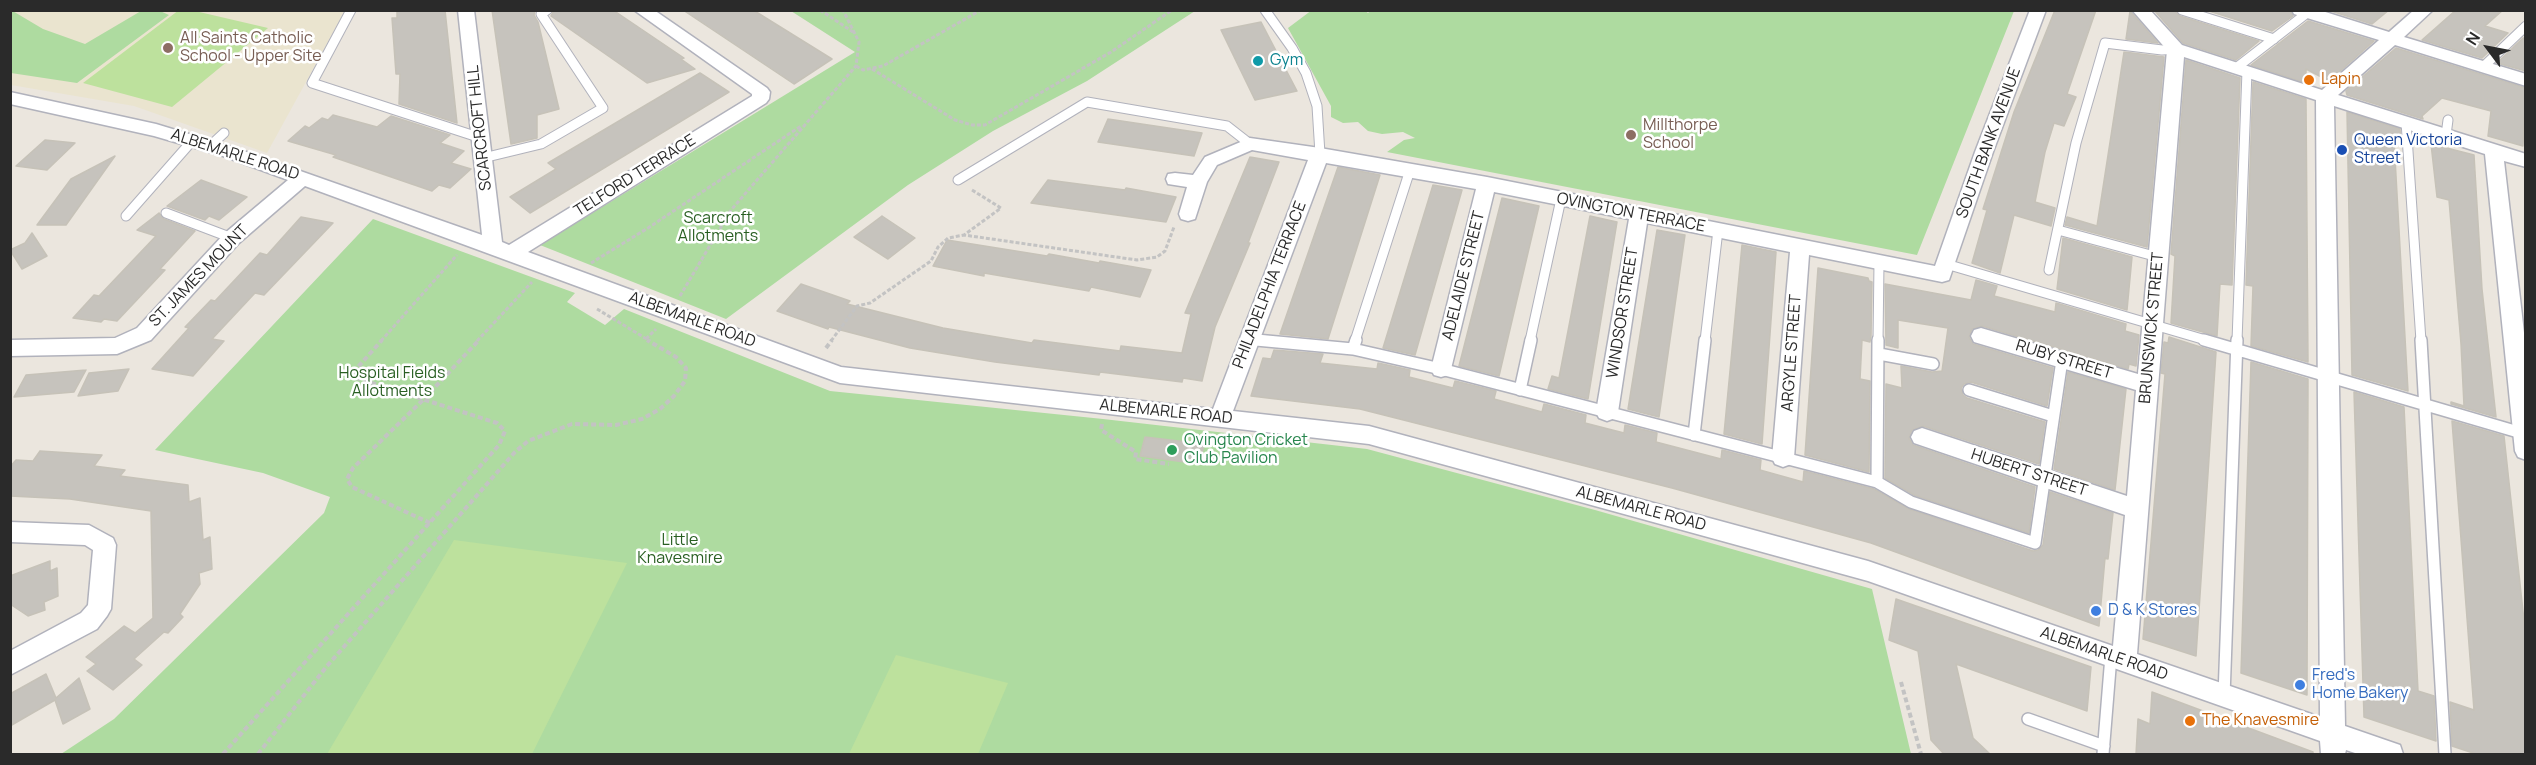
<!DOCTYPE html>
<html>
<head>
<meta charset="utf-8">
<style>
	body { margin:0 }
	#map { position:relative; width:2536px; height:765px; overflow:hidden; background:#ebe6de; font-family:Manrope,sans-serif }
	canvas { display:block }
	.frame { position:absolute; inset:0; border:12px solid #2a2a2a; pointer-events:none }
	.north { position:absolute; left:2458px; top:18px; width:60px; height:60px; -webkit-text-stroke:4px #fff; paint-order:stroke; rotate:302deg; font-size:16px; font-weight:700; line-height:24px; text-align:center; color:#2a2a2a }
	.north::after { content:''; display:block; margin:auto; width:21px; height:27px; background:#2a2a2a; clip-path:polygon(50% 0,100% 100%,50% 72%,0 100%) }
</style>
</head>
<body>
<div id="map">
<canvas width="2536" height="765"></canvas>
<div class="frame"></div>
<div class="north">N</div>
</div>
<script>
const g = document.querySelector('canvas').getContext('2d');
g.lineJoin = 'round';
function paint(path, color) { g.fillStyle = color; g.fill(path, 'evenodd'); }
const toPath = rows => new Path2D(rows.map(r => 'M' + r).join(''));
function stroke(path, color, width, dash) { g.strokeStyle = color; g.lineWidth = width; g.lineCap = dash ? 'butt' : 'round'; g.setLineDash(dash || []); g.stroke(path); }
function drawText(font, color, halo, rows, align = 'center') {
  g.font = font + ' Manrope,sans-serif'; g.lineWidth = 5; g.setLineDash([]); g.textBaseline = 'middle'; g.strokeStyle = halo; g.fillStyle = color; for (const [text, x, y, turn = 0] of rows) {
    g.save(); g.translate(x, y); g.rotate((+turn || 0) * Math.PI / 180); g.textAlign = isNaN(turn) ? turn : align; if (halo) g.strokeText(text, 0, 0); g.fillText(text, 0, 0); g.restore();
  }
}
paint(toPath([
	[11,11,345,11,267,153,134,106,11,85]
]), '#eae4cf');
paint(toPath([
	[11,10,43,29,85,44,141,11,160,11,169,15,77,83,11,73],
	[1312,10,1364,10,1368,13,1371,10,2014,11,1917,255,1387,152,1404,140,1415,138,1403,132,1382,134,1368,131,1358,122,1343,123,1331,117,1331,106,1288,28],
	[791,11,1195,11,1087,81,993,131,908,185,726,319,540,245,855,52],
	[373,219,575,293,567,302,605,325,624,309,830,391,1103,419,1367,449,1595,510,1872,589,1911,754,61,754,114,719,324,513,330,497,263,473,155,450]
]), '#aedba0');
paint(toPath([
	[179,10,195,11,268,28,172,107,83,83],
	[454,540,627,563,532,754,327,754],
	[896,655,1008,683,978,754,849,754]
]), '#bde19d');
const building = toPath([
	[397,10,445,10,457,123,399,104,400,74,396,74,392,18,397,18,397,10],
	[492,10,535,10,534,15,538,22,559,109,537,115,537,138,511,144,492,10],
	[554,10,613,10,684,58,681,59,695,69,647,83,551,16,554,10],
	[683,10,753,10,832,59,794,84,683,10],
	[2055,10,2096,10,2067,94,2076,97,2064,126,2054,123,2045,152,2035,202,2055,208,2051,226,2014,215,2000,273,1972,263,1987,210,1983,209,2014,112,2055,10],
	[2154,10,2175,10,2180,16,2259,41,2236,60,2183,43,2154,10],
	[2206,10,2290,10,2293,16,2272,31,2206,10],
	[2328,10,2389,10,2372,24,2328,10],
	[2456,10,2503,10,2485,26,2508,33,2482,58,2422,40,2456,10],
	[2130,11,2158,43,2126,39,2130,11],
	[2308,21,2374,41,2329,81,2306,69,2306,83,2251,65,2308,21],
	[1261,22,1297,91,1255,100,1221,30,1261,22],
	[2523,38,2526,39,2526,71,2497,63,2523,38],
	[2396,48,2526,88,2523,146,2488,136,2491,111,2442,98,2422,116,2423,119,2347,95,2346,91,2396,48],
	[2124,52,2164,57,2147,247,2065,225,2067,217,2097,226,2124,52],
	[2186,60,2240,78,2232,285,2220,284,2217,336,2171,323,2175,256,2171,254,2186,60],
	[700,73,729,92,530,213,510,197,556,169,548,163,700,73],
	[2253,82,2306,99,2308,362,2251,346,2253,286,2246,285,2253,82],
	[2347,112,2400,129,2401,142,2394,140,2408,391,2352,375,2347,112],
	[333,115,377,127,391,116,450,135,440,143,464,151,451,163,471,169,450,188,439,185,432,191,333,157,336,155,288,141,305,126,309,128,322,118,328,120,333,115],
	[1108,119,1202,133,1194,156,1098,142,1108,119],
	[45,140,75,143,47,170,16,166,45,140],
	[2431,144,2474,155,2482,289,2496,417,2451,404,2451,402,2464,406,2461,344,2449,200,2437,197,2431,144],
	[115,156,66,225,37,225,71,179,115,156],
	[1250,157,1279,162,1248,243,1250,243,1215,327,1202,381,1183,378,1182,382,1100,372,1099,375,995,362,910,348,829,327,828,329,777,311,801,284,850,301,847,304,943,328,1032,343,1034,340,1120,351,1121,346,1182,353,1191,314,1185,313,1250,157],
	[1338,167,1380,175,1328,339,1280,334,1338,167],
	[201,180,247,197,219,220,209,216,205,220,167,206,201,180],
	[1048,180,1125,190,1126,188,1176,197,1166,222,1031,203,1048,180],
	[1433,185,1462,190,1415,355,1383,348,1433,185],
	[1502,198,1539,206,1499,376,1459,366,1502,198],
	[159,213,164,219,195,231,160,269,165,270,117,321,104,319,101,322,73,318,94,295,99,296,156,236,137,230,159,213],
	[882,216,915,238,888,259,854,237,882,216],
	[1590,216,1617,222,1588,399,1548,389,1552,376,1559,378,1590,216],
	[301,217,333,223,264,295,255,293,212,339,224,341,193,376,152,369,189,328,185,327,211,300,215,301,260,253,267,255,301,217],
	[1657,230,1685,235,1659,417,1628,409,1657,230],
	[32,233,47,256,22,269,10,250,25,243,32,233],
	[2063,238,2132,257,2127,310,2057,289,2063,238],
	[947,240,1047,256,1049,254,1099,263,1100,261,1151,270,1140,297,1091,287,1089,291,984,273,984,276,933,266,947,240],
	[1742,245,1776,252,1762,444,1724,434,1742,245],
	[1818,268,1868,278,1869,281,1872,282,1871,336,1870,342,1862,340,1860,379,1870,381,1869,472,1805,455,1818,268],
	[1976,280,1997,286,1994,296,2055,312,2056,303,2126,324,2125,331,2139,335,2136,366,2129,364,2128,369,1982,326,1972,329,1969,337,1973,344,2053,368,2047,406,1971,382,1964,384,1961,388,1963,395,1967,398,2045,422,2039,464,1923,426,1912,430,1909,438,1913,445,2035,487,2029,533,1914,495,1885,478,1886,384,1902,388,1901,366,1932,372,1942,371,1948,328,1898,320,1898,348,1886,345,1885,284,1971,300,1976,280],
	[2169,337,2216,352,2196,656,2143,639,2165,374,2161,373,2164,342,2168,343,2169,337],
	[1274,350,1323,354,1320,363,1377,369,1378,363,1410,370,1409,377,1453,388,1455,381,1496,391,1494,399,1542,412,1544,404,1586,415,1585,423,1624,433,1625,425,1657,433,1656,442,1721,459,1722,450,1761,460,1760,470,1803,482,1804,471,1874,489,1909,509,2033,551,2038,550,2043,545,2050,492,2113,513,2108,559,2105,558,2099,626,1871,543,1672,488,1360,409,1251,396,1263,358,1271,359,1274,350],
	[2251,362,2308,379,2307,695,2241,673,2251,362],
	[129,369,118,391,78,396,89,373,129,369],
	[86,370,74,392,14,397,26,375,86,370],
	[2068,372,2126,389,2115,490,2054,469,2068,372],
	[2354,392,2404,407,2418,691,2434,696,2436,741,2364,717,2354,392],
	[2452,421,2504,436,2526,639,2526,754,2476,754,2452,746,2450,702,2474,710,2452,421],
	[1145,437,1204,444,1200,464,1140,456,1145,437],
	[40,451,102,455,94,466,125,470,120,476,188,485,189,502,200,498,203,540,210,537,212,569,199,573,200,584,180,614,183,617,168,633,164,632,134,659,142,665,113,690,87,671,96,664,86,657,124,626,135,633,153,618,151,511,70,499,10,496,10,467,16,460,33,461,40,451],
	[50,561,50,571,57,568,58,596,44,602,45,610,28,616,10,604,10,576,50,561],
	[1896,599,2091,667,2087,711,1956,664,1973,738,1990,754,1944,754,1931,740,1918,651,1889,640,1896,599],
	[46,674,56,698,79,678,90,709,63,724,55,700,10,726,10,694,46,674],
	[2152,692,2313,752,2313,754,2136,754,2138,719,2150,724,2152,692]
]);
paint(building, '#c6c3bd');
stroke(building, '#c6c2b8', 1.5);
const laneFar1 = toPath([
	[351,10,312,83,481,138],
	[1265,10,1292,48,1306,73,1317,106,1320,154],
	[2182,10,2274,39],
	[2483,67,2526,26],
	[2236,68,2311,10],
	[2406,122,2421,341],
	[2446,135,2448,120],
	[210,146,224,133],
	[483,158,541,144,603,108,541,14,547,10],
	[958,180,1087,102,1227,126,1250,144],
	[166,213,232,238],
	[126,216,192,141],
	[2058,230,2158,257],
	[1946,264,2209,341],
	[2049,270,2076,143,2105,43,2162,50,2176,49],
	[1249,339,1272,341],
	[1355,341,1410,170],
	[1530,341,1561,199],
	[1705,341,1718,230],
	[1878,341,1879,263],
	[2237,341,2247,71]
]);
const lane = toPath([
	[1256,340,1353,349,1441,369,1877,482,1911,502,2035,543,2062,360],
	[2204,340,2525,434],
	[2421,340,2445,754],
	[1353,349,1356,340],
	[1879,354,1933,364],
	[1520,390,1531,340],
	[1969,390,2053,416],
	[1694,435,1705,340],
	[1877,482,1878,340],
	[2224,696,2237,340],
	[2028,719,2104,746],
	[2103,754,2111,656]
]);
const street = toPath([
	[458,10,474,10,502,242,509,245,752,96,752,94,634,10,654,10,767,88,770,92,769,99,766,103,528,252,841,367,1213,409,1308,160,1252,150,1217,165,1207,182,1195,219,1188,221,1181,219,1179,214,1187,187,1168,184,1166,179,1168,174,1175,173,1193,175,1205,157,1250,138,1320,148,1487,177,1935,266,1975,152,2030,10,2046,10,1993,152,1949,280,1942,282,1809,255,1794,458,1791,464,1783,467,1775,464,1772,458,1790,252,1647,223,1618,412,1615,418,1607,421,1599,418,1596,412,1629,219,1494,192,1451,369,1448,375,1441,377,1434,375,1431,369,1476,189,1326,163,1233,411,1369,426,1868,561,2113,646,2125,515,1914,443,1911,437,1914,431,1922,428,2127,496,2136,390,1974,342,1971,336,1974,330,1981,328,2138,374,2167,50,2132,10,2150,10,2182,45,2322,90,2379,40,2294,14,2292,10,2319,10,2389,32,2414,10,2433,10,2404,37,2526,74,2526,86,2395,45,2338,95,2526,154,2526,167,2504,161,2526,350,2526,460,2518,457,2515,451,2485,154,2334,106,2345,726,2400,745,2403,754,2358,754,2346,750,2345,754,2321,754,2320,741,1868,581,1369,444,840,383,305,186,239,243,151,340,117,354,10,356,10,340,115,338,137,328,225,233,288,180,223,156,154,136,10,104,10,92,156,124,235,148,482,235,458,10],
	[2184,57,2316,100,2320,717,2137,654,2184,57],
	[10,522,89,525,113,538,116,545,111,609,107,616,97,629,10,675,10,651,81,613,88,605,93,550,85,545,10,542,10,522]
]);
stroke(laneFar1, '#b1b2bc', 11);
stroke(lane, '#b1b2bc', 14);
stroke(street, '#b1b2bc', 3);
stroke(toPath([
	[820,10,853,32],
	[856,66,863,70,883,66,981,10],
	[872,69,955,120,972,125,985,125,1111,52,1172,10],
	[972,190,1001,208,964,235,1137,260,1157,257,1165,251,1174,227],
	[591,263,648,228,801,126],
	[680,296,731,210,856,66,859,42,843,10],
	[597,309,650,341],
	[646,339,656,329],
	[381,341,457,255],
	[477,341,532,282],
	[831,341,857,306,870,303,931,261,938,247,948,238,964,235]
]), '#c3c3c3', 3, [4, 2]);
stroke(toPath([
	[826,348,832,340],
	[1102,424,1101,430,1136,452,1135,459,1169,464],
	[430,523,352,487,347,479,353,468,424,399,479,340],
	[1901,682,1921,754],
	[223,754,499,445,505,431,497,423,350,376,382,340],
	[258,754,327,666,515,452,528,441,572,424,616,425,642,419,660,409,674,396,685,381,686,368,676,357,647,340]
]), '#c3c3c3', 4, [5, 3]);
stroke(laneFar1, '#fff', 9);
stroke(lane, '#fff', 11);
paint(street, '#fff');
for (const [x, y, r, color] of [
	[168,48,6,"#8d6e63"],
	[1258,61,6,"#0f9aa8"],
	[2309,80,6,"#e8710a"],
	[1631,135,6,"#8d6e63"],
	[2342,150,6,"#1a4fb4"],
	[1172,450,6,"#2e9e5b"],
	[2096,611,6,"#3f7fe0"],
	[2300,685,6,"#3f7fe0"],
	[2190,721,6,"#e8710a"]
]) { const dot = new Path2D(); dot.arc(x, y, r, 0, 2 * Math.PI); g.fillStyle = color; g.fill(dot); stroke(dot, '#fff', 2); }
drawText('16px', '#785e54', '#fff', [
	["All Saints Catholic",180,39],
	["School - Upper Site",180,57],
	["Millthorpe",1643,126],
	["School",1643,144]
], 'left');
drawText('16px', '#0d838f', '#fff', [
	["Gym",1270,61]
], 'left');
drawText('16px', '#c56008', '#fff', [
	["Lapin",2321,80],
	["The Knavesmire",2202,721]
], 'left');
drawText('16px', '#2a2a2a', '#fff', [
	["SCARCROFT HILL",480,128,-96],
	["SOUTH BANK AVENUE",1989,143,-70],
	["ALBEMARLE ROAD",235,155,18],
	["TELFORD TERRACE",635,176,-32],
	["OVINGTON TERRACE",1631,213,11],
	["ST. JAMES MOUNT",199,276,-46],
	["ADELAIDE STREET",1464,276,-76],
	["PHILADELPHIA TERRACE",1270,285,-69],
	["WINDSOR STREET",1623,313,-81],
	["ALBEMARLE ROAD",692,320,20],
	["BRUNSWICK STREET",2152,328,-85],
	["ARGYLE STREET",1792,353,-86],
	["RUBY STREET",2064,360,17],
	["ALBEMARLE ROAD",1166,412,6],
	["HUBERT STREET",2029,473,18],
	["ALBEMARLE ROAD",1641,509,15],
	["ALBEMARLE ROAD",2104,654,19]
]);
drawText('16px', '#164399', '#fff', [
	["Queen Victoria",2354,141],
	["Street",2354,159]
], 'left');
drawText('16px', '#295f22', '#fff', [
	["Scarcroft",718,219],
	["Allotments",718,237],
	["Hospital Fields",392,374],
	["Allotments",392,392],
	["Little",680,541],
	["Knavesmire",680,559]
]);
drawText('16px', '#27864d', '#fff', [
	["Ovington Cricket",1184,441],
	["Club Pavilion",1184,459]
], 'left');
drawText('16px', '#366cbe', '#fff', [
	["D & K Stores",2108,611],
	["Fred's",2312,676],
	["Home Bakery",2312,694]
], 'left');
</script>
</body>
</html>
